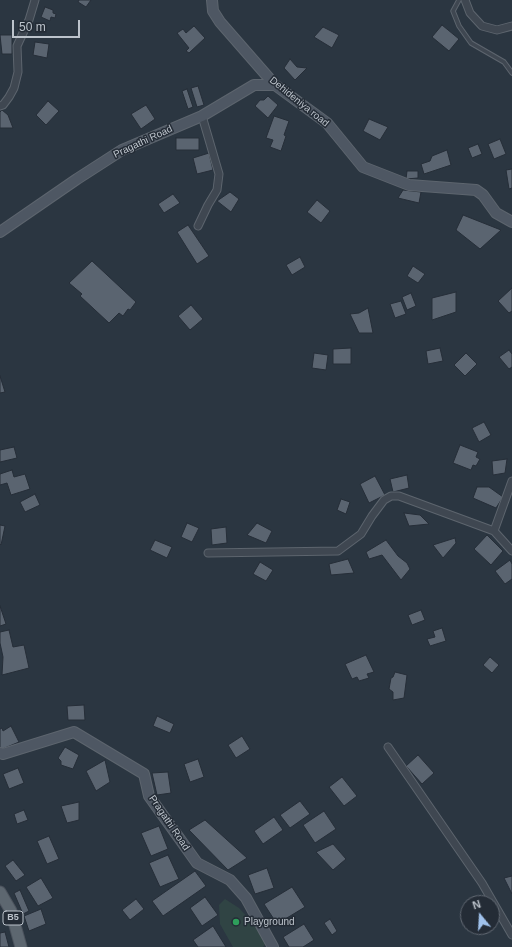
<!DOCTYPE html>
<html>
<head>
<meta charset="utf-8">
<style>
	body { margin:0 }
	#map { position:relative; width:512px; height:947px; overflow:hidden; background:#2b3641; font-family:Arial,sans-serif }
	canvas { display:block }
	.north { position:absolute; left:460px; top:895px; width:40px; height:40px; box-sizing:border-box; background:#242c36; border:1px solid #616872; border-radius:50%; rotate:342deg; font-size:11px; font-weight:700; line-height:16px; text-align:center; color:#bcc3cb }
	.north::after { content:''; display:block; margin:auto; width:14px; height:18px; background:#a0c2ec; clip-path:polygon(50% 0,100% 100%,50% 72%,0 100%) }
	.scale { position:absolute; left:12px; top:20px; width:68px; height:18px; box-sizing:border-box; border:2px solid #bcc3cb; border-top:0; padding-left:5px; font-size:12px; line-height:14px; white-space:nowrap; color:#bcc3cb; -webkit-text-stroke:3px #242c36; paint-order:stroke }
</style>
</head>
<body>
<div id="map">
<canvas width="512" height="947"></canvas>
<div class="north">N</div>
<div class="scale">50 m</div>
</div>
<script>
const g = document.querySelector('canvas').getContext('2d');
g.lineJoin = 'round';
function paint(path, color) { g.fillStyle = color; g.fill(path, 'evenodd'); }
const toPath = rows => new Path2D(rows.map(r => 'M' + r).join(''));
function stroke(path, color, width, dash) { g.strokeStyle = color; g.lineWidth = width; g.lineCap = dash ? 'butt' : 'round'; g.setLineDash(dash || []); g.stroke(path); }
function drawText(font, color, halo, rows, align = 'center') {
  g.font = font + ' Arial,sans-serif'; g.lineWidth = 3; g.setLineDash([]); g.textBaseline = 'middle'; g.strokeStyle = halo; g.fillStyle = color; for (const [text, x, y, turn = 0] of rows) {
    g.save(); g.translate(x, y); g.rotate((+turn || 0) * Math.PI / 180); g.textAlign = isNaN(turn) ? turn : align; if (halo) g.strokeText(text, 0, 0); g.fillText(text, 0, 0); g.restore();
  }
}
paint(toPath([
	[225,899,239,908,251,921,266,943,263,947,233,947,220,924,219,905]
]), '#304444');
const building = toPath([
	[79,0,91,0,86,7,78,2,79,0],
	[45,7,53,10,53,13,56,14,55,18,51,17,50,21,41,17,45,7],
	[442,25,459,39,449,51,432,37,442,25],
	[194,26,205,38,189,53,186,51,189,48,177,33,183,29,186,33,194,26],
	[323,27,339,35,332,48,314,37,323,27],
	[0,35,12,35,12,54,2,54,0,35],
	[35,42,49,44,47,58,33,55,35,42],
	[290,59,297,67,307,68,295,80,284,68,290,59],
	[198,86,204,105,197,107,191,88,198,86],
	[187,89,193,107,188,109,182,91,187,89],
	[268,96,278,105,268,118,255,106,260,100,264,100,268,96],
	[48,101,59,111,46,125,36,115,48,101],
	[146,105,155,119,141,129,131,114,146,105],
	[2,110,8,115,13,128,0,128,0,112,2,110],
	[274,116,289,121,284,135,286,136,281,151,270,147,273,140,266,138,274,116],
	[369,119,388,127,380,140,363,131,369,119],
	[176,138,199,138,199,150,176,150,176,138],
	[500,139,506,154,494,159,488,144,500,139],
	[478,144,482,154,472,158,468,148,478,144],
	[447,150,451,165,424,174,421,164,430,161,432,156,447,150],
	[209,153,213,170,197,174,193,158,209,153],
	[512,169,512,188,509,189,506,170,512,169],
	[407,171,418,171,418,178,406,179,407,171],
	[403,190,421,192,419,203,398,198,403,190],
	[230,192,239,199,231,212,217,201,230,192],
	[173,194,180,203,164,213,158,204,173,194],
	[317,200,330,211,321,223,307,212,317,200],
	[463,215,501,230,480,249,456,230,463,215],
	[188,225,209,256,197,264,177,232,188,225],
	[300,257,305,267,292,275,286,265,300,257],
	[92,261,136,302,130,310,128,309,123,316,119,313,109,323,80,296,82,294,69,283,92,261],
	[413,266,425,274,418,283,407,276,413,266],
	[512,288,512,311,509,313,498,301,512,288],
	[456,292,456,312,432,320,432,298,456,292],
	[411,293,416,306,407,310,402,297,411,293],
	[401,301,406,314,395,318,390,304,401,301],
	[191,305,203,319,190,330,178,316,191,305],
	[368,308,373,333,359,333,350,314,359,313,368,308],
	[351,348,351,364,333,364,333,349,351,348],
	[440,348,443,361,428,364,426,351,440,348],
	[509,350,512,354,512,367,509,369,499,357,509,350],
	[314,353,328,355,326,370,312,368,314,353],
	[466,353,477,364,465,376,454,365,466,353],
	[0,376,5,392,0,393,0,376],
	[484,422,491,435,479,442,472,428,484,422],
	[460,445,478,452,476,457,480,459,476,466,473,465,471,470,453,463,460,445],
	[14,447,17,458,0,462,0,450,14,447],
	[507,459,505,473,493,475,492,461,507,459],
	[12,470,14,477,25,474,30,489,11,495,7,483,0,485,0,474,12,470],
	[407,475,409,488,393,492,390,479,407,475],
	[375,476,385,495,369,503,360,484,375,476],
	[477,487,489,487,503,497,496,508,473,498,477,487],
	[35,494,40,505,25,512,20,502,35,494],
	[341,499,350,502,346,514,337,510,341,499],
	[404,513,420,515,429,524,409,526,404,513],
	[187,523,199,528,192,542,181,537,187,523],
	[257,523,272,531,266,543,247,535,257,523],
	[0,525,5,526,1,545,0,544,0,525],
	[226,527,227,543,212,545,211,529,226,527],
	[487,535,503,551,491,565,474,549,487,535],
	[455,538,456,543,443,558,433,545,455,538],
	[155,540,172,547,167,558,150,550,155,540],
	[386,540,398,556,407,563,410,569,401,580,382,555,369,559,366,552,386,540],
	[348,559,354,573,331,575,329,564,348,559],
	[510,560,512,564,512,579,505,584,495,571,510,560],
	[260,562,273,570,266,581,253,574,260,562],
	[0,606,6,624,0,626,0,606],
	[421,610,425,620,412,625,408,615,421,610],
	[442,628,446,641,430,646,427,639,435,637,433,631,442,628],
	[9,630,13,647,24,645,29,668,2,675,3,657,0,643,0,632,9,630],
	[366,655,374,672,367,674,369,678,359,681,357,677,352,679,345,664,366,655],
	[490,657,499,665,492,673,483,665,490,657],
	[395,672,407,675,404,698,393,700,393,692,389,689,391,678,393,677,395,672],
	[84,705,85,720,68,720,67,706,84,705],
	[157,716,174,724,170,733,153,726,157,716],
	[11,726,19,742,0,750,0,729,2,728,3,731,11,726],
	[242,736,250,749,236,758,228,745,242,736],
	[65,747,79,755,73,769,61,765,61,761,58,758,65,747],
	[418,755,434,773,422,784,406,766,418,755],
	[198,759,204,777,190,782,184,764,198,759],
	[105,760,110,782,96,791,86,771,105,760],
	[18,768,24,783,9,789,3,774,18,768],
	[168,772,171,793,157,795,152,773,168,772],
	[342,777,357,796,344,806,329,787,342,777],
	[300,801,310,814,290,828,280,815,300,801],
	[79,802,79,820,67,823,61,806,79,802],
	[24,810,28,820,17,824,14,814,24,810],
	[324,811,336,829,315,843,303,825,324,811],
	[274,817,283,830,263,844,254,831,274,817],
	[205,820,247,858,228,870,189,830,205,820],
	[159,826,168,849,151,856,141,833,159,826],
	[49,836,59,859,47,864,37,841,49,836],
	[333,844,346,859,333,870,316,852,333,844],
	[168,855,179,879,160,887,149,863,168,855],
	[13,860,25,875,16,881,5,866,13,860],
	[267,868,274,888,255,894,248,875,267,868],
	[195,871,206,886,163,916,152,901,195,871],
	[512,876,512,894,504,878,512,876],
	[41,878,53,898,38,906,26,887,41,878],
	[292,887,305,907,277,924,264,904,292,887],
	[20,890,29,911,23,914,14,893,20,890],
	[205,897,218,915,202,926,190,908,205,897],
	[136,899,144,909,130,920,122,910,136,899],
	[41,909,46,924,29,931,24,916,41,909],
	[330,919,337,931,332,935,324,923,330,919],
	[304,924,314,940,303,947,289,947,283,937,304,924],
	[213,926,226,947,198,947,193,940,213,926],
	[5,932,9,947,0,947,0,933,5,932]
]);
paint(building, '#5a6470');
stroke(building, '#262e38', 1);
const lane = toPath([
	[459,0,453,11,459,26,471,43,504,62,512,73]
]);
const street = toPath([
	[465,0,470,13,482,26,497,30,512,26],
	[0,106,3,105,9,97,14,88,18,72,17,46,29,20,35,0],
	[198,226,208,205,217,190,219,174,202,116],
	[494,531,512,481],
	[208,553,338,551,361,534,372,516,384,500,391,496,399,496,494,531,512,551],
	[388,747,482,883,512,935]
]);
const secondary = toPath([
	[212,0,213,11,220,22,275,85,327,123,363,167,409,185,476,190,483,195,496,213,512,222],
	[0,232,77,179,122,150,202,116,254,85,275,85],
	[0,753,3,754,74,732,144,774,149,796,197,863,230,880,246,898,273,947]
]);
const primary = toPath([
	[0,892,11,911,21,947]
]);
stroke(lane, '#5d656e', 5.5);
stroke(street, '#5d656e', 9);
stroke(secondary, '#5d656e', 12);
stroke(primary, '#4c535d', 13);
stroke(lane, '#3f4751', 3.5);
stroke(street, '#3f4751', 7);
stroke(secondary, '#4e5763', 10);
stroke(primary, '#5d6770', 11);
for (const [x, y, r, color] of [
	[236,922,4,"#2e9e5b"]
]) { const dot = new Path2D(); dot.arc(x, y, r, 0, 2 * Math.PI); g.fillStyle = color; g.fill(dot); stroke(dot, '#242c36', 1.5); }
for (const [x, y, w] of [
	[13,918,20]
]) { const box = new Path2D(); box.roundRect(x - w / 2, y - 7, w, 14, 3); g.fillStyle = '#242c36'; g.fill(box); stroke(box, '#bcc3cb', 1); }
drawText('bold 9px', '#bcc3cb', null, [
	["B5",13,918]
]);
drawText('10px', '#bcc3cb', '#242c36', [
	["Dehideniya road",299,102,39],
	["Pragathi Road",143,142,-25],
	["Pragathi Road",169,823,56]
]);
drawText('10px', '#bcc3cb', '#242c36', [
	["Playground",244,922]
], 'left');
</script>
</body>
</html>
